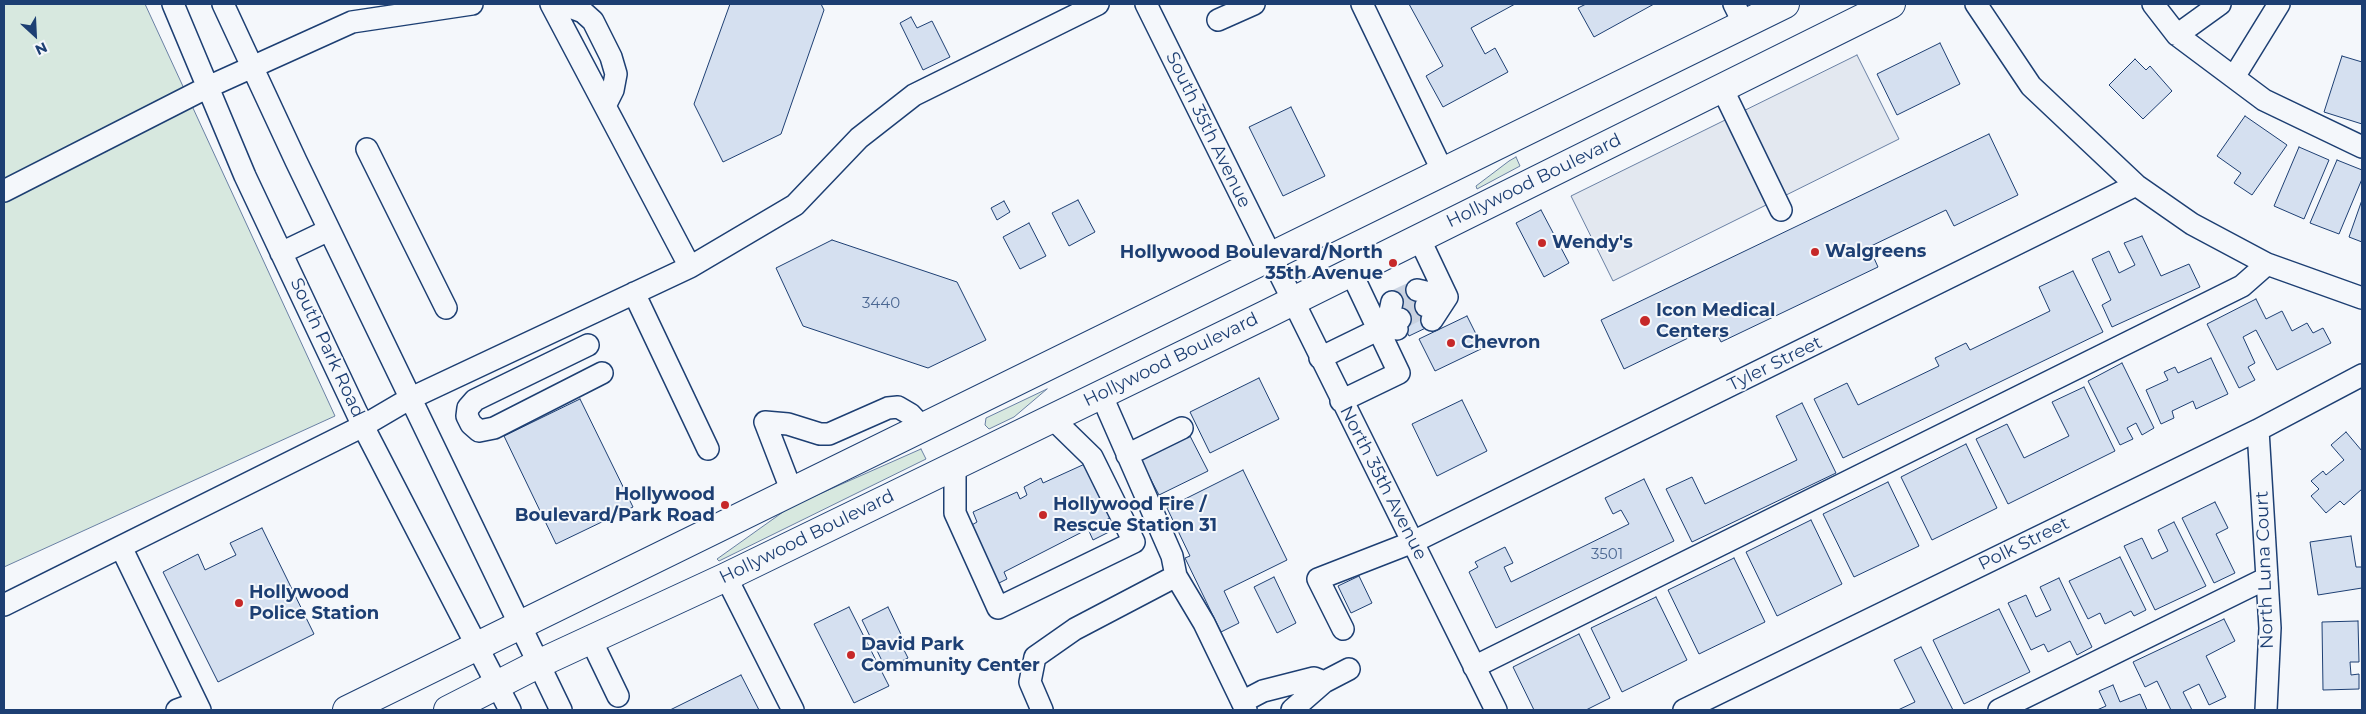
<!DOCTYPE html>
<html>
<head>
<meta charset="utf-8">
<style>
	body { margin:0 }
	#map { position:relative; width:2366px; height:714px; overflow:hidden; background:#f4f7fb; font-family:Montserrat,sans-serif }
	canvas { display:block }
	.frame { position:absolute; inset:0; border:5px solid #1d3f73; pointer-events:none }
	.north { position:absolute; left:10px; top:10px; width:50px; height:50px; -webkit-text-stroke:4px #f4f7fb; paint-order:stroke; rotate:155deg; font-size:14px; font-weight:700; line-height:20px; text-align:center; color:#1d3f73 }
	.north::after { content:''; display:block; margin:auto; width:18px; height:22px; background:#1d3f73; clip-path:polygon(50% 0,100% 100%,50% 72%,0 100%) }
</style>
</head>
<body>
<div id="map">
<canvas width="2366" height="714"></canvas>
<div class="frame"></div>
<div class="north">N</div>
</div>
<script>
const g = document.querySelector('canvas').getContext('2d');
g.lineJoin = 'round';
function paint(path, color) { g.fillStyle = color; g.fill(path, 'evenodd'); }
const toPath = rows => new Path2D(rows.map(r => 'M' + r).join(''));
function stroke(path, color, width, dash) { g.strokeStyle = color; g.lineWidth = width; g.lineCap = dash ? 'butt' : 'round'; g.setLineDash(dash || []); g.stroke(path); }
function drawText(font, color, halo, rows, align = 'center') {
  g.font = font + ' Montserrat,sans-serif'; g.lineWidth = 4; g.setLineDash([]); g.textBaseline = 'middle'; g.strokeStyle = halo; g.fillStyle = color; for (const [text, x, y, turn = 0] of rows) {
    g.save(); g.translate(x, y); g.rotate((+turn || 0) * Math.PI / 180); g.textAlign = isNaN(turn) ? turn : align; if (halo) g.strokeText(text, 0, 0); g.fillText(text, 0, 0); g.restore();
  }
}
const green = toPath([
	[4,4,145,4,335,416,4,567,4,4],
	[1516,157,1520,166,1477,189,1476,186,1509,161,1516,157],
	[1047,389,1014,417,989,429,985,425,986,418,1047,389],
	[921,449,926,459,719,561,717,559,790,507,921,449]
]);
paint(green, '#d7e8df');
stroke(green, '#687fa3', 1);
const parking = toPath([
	[1857,55,1899,139,1613,281,1571,196,1857,55]
]);
paint(parking, '#e3e8f0');
stroke(parking, '#687fa3', 1);
const building = toPath([
	[730,4,821,4,824,10,781,134,723,162,694,104,730,4],
	[1409,4,1515,4,1471,28,1485,54,1495,48,1508,72,1443,107,1426,76,1443,66,1409,4],
	[1586,4,1654,4,1594,37,1578,8,1586,4],
	[911,17,917,28,932,21,950,57,923,70,900,23,911,17],
	[1940,43,1960,84,1897,115,1877,74,1940,43],
	[2342,56,2362,62,2362,124,2324,112,2342,56],
	[2135,59,2146,70,2150,66,2172,91,2143,119,2109,85,2135,59],
	[1291,107,1325,176,1283,196,1249,127,1291,107],
	[2245,116,2287,145,2252,195,2234,183,2241,173,2217,156,2245,116],
	[1989,134,2018,195,1954,226,1946,210,1869,247,1878,267,1721,342,1713,326,1624,369,1601,320,1989,134],
	[2299,147,2329,160,2304,219,2274,206,2299,147],
	[2337,160,2362,170,2362,179,2339,234,2310,223,2337,160],
	[1078,200,1095,232,1069,246,1052,213,1078,200],
	[2362,200,2362,242,2349,237,2362,200],
	[1004,201,1010,212,997,220,991,208,1004,201],
	[1541,210,1569,263,1544,277,1516,223,1541,210],
	[1029,223,1046,256,1020,269,1003,237,1029,223],
	[2142,236,2161,276,2189,264,2200,287,2112,327,2102,305,2111,300,2092,259,2109,251,2119,273,2135,265,2124,243,2142,236],
	[832,240,957,282,986,340,928,368,803,326,776,268,832,240],
	[2073,271,2103,332,1843,458,1814,399,1847,383,1858,405,1939,366,1935,358,1966,343,1970,350,2050,311,2039,287,2073,271],
	[1415,285,1434,324,1409,336,1390,298,1415,285],
	[2256,299,2266,319,2282,311,2292,331,2307,323,2313,333,2323,328,2331,343,2277,370,2256,330,2243,337,2255,363,2248,367,2255,380,2239,388,2207,324,2256,299],
	[1467,316,1483,348,1435,371,1419,339,1467,316],
	[2211,358,2228,394,2196,409,2193,401,2172,411,2174,418,2161,424,2146,390,2168,380,2164,372,2175,367,2178,373,2211,358],
	[2122,363,2154,428,2142,435,2136,423,2127,428,2133,439,2120,445,2088,381,2122,363],
	[1259,378,1279,419,1210,453,1190,412,1259,378],
	[2084,387,2115,451,2008,504,1976,439,2007,424,2024,458,2069,436,2052,402,2084,387],
	[580,399,633,507,556,544,504,436,580,399],
	[1462,400,1487,451,1437,476,1412,424,1462,400],
	[1802,403,1836,473,1692,542,1666,489,1692,477,1705,504,1797,460,1776,416,1802,403],
	[2346,432,2362,451,2362,489,2344,505,2340,501,2326,513,2311,496,2319,489,2311,481,2323,471,2326,475,2344,460,2331,445,2346,432],
	[1189,434,1208,471,1159,495,1140,459,1189,434],
	[1966,444,1997,508,1932,540,1901,477,1966,444],
	[1087,463,1112,517,1104,521,1109,532,1093,540,1088,529,1004,572,1007,579,997,584,970,526,977,522,973,512,1017,492,1020,499,1027,495,1024,487,1041,478,1043,483,1087,463],
	[1243,470,1287,560,1224,591,1239,623,1221,632,1185,558,1190,556,1167,508,1243,470],
	[1644,479,1674,541,1496,628,1469,572,1478,567,1475,562,1505,547,1513,563,1504,567,1511,582,1629,524,1621,510,1613,514,1605,498,1644,479],
	[1888,482,1919,546,1854,577,1823,514,1888,482],
	[2215,502,2228,528,2216,534,2235,573,2214,583,2182,518,2215,502],
	[1811,520,1842,584,1777,616,1746,552,1811,520],
	[2174,522,2206,586,2155,610,2124,546,2142,538,2152,559,2168,551,2158,530,2174,522],
	[262,528,314,634,218,682,163,572,198,554,205,570,236,555,230,543,262,528],
	[2351,536,2356,567,2362,567,2362,588,2318,595,2310,542,2351,536],
	[2120,557,2146,610,2134,616,2131,611,2105,624,2100,613,2088,619,2069,581,2120,557],
	[1734,558,1765,622,1699,654,1668,590,1734,558],
	[1359,576,1372,603,1351,613,1338,586,1359,576],
	[1274,577,1296,623,1277,633,1254,587,1274,577],
	[2059,578,2092,647,2077,655,2070,641,2048,652,2044,644,2031,650,2008,603,2026,595,2036,617,2051,610,2040,587,2059,578],
	[1656,597,1687,660,1622,692,1591,628,1656,597],
	[849,607,889,686,854,703,814,624,849,607],
	[888,607,906,645,902,646,908,658,886,669,862,620,888,607],
	[1999,609,2030,672,1964,704,1933,640,1999,609],
	[2224,619,2235,641,2206,656,2226,697,2209,705,2199,684,2183,692,2192,710,2171,710,2157,681,2145,687,2133,662,2224,619],
	[2358,621,2359,662,2350,662,2351,675,2359,674,2359,689,2323,690,2322,622,2358,621],
	[1579,634,1610,698,1586,710,1534,710,1513,667,1579,634],
	[1921,647,1953,710,1898,710,1915,702,1894,660,1921,647],
	[741,675,759,710,670,710,741,675],
	[2113,685,2120,702,2140,694,2147,710,2097,710,2106,706,2099,691,2113,685]
]);
paint(building, '#d5e0f0');
stroke(building, '#1d3f73', 1);
stroke(toPath([
	[1392,302,1417,290],
	[1400,319,1426,306]
]), '#c9d2e0', 21, [21, 11]);
const minor = toPath([
	[173,4,245,176,363,426,510,710],
	[223,4,296,161,561,710],
	[551,4,690,267],
	[562,4,583,12,593,21,611,57,616,74,613,90,605,106],
	[1146,4,1496,710],
	[1362,4,1443,172],
	[1734,4,1744,24],
	[1976,4,2031,86,2136,185,2192,224,2267,264,2362,298],
	[2153,4,2177,35,2264,100,2362,147],
	[1218,20,1254,4],
	[2177,35,2220,4],
	[2234,77,2279,4],
	[1722,88,1781,210],
	[367,149,446,308],
	[4,191,208,87,352,22,472,4],
	[1419,238,1447,297,1426,306],
	[281,253,329,230],
	[1417,290,1447,297,1432,320],
	[634,293,708,449],
	[1392,302,1387,326,1397,329],
	[588,345,475,400,468,408,467,416,471,424,479,431,494,428,602,373],
	[1320,358,1400,319],
	[1341,401,1399,373,1351,272],
	[2258,430,2270,628,2266,710],
	[1127,455,1182,428],
	[955,466,955,513,998,608,1134,542,1092,457,1052,418],
	[792,492,765,422,788,424,820,434,829,434,888,408,898,407,910,414,923,428],
	[121,547,200,710],
	[1176,576,1204,623,1246,710],
	[726,577,793,710],
	[4,605,363,426,409,399,690,267,795,205,859,138,914,95,1098,4],
	[1343,629,1318,579,1413,542,2136,185],
	[591,640,618,696],
	[1474,667,2242,286,2267,264],
	[1242,702,1263,691,1314,678,1324,682],
	[177,710,196,703],
	[1042,710,1030,682,1035,657,1075,629,1176,576,1172,556,1101,394],
	[1292,710,1324,682,1349,669],
	[1684,710,2258,430,2362,375],
	[1999,710,2267,578]
]);
const highway = toPath([
	[347,710,1785,4],
	[448,710,538,664,726,577,1265,315,1891,4]
]);
stroke(minor, '#1d3f73', 24);
stroke(highway, '#1d3f73', 30);
stroke(minor, '#f4f7fb', 21);
stroke(highway, '#f4f7fb', 28);
for (const [x, y, r, color] of [
	[1542,243,5,"#c62828"],
	[1815,252,5,"#c62828"],
	[1393,263,5,"#c62828"],
	[1645,321,6,"#c62828"],
	[1451,343,5,"#c62828"],
	[725,505,5,"#c62828"],
	[1043,515,5,"#c62828"],
	[239,603,5,"#c62828"],
	[851,655,5,"#c62828"]
]) { const dot = new Path2D(); dot.arc(x, y, r, 0, 2 * Math.PI); g.fillStyle = color; g.fill(dot); stroke(dot, '#f4f7fb', 2); }
drawText('15px', '#4b6792', null, [
	["3440",881,304],
	["3501",1607,555]
]);
drawText('18px', '#1d3f73', '#f4f7fb', [
	["South 35th Avenue",1208,130,64],
	["Hollywood Boulevard",1534,181,-26],
	["South Park Road",327,348,65],
	["Hollywood Boulevard",1171,360,-26],
	["Tyler Street",1775,364,-26],
	["North 35th Avenue",1383,483,63],
	["Hollywood Boulevard",807,537,-26],
	["Polk Street",2024,544,-26],
	["North Luna Court",2265,570,-92]
]);
drawText('bold 18px', '#1d3f73', '#f4f7fb', [
	["Wendy's",1552,243],
	["Walgreens",1825,252],
	["Hollywood Boulevard/North",1383,253,"right"],
	["35th Avenue",1383,274,"right"],
	["Icon Medical",1656,311],
	["Centers",1656,332],
	["Chevron",1461,343],
	["Hollywood",715,495,"right"],
	["Boulevard/Park Road",715,516,"right"],
	["Hollywood Fire /",1053,505],
	["Rescue Station 31",1053,526],
	["Hollywood",249,593],
	["Police Station",249,614],
	["David Park",861,645],
	["Community Center",861,666]
], 'left');
</script>
</body>
</html>
